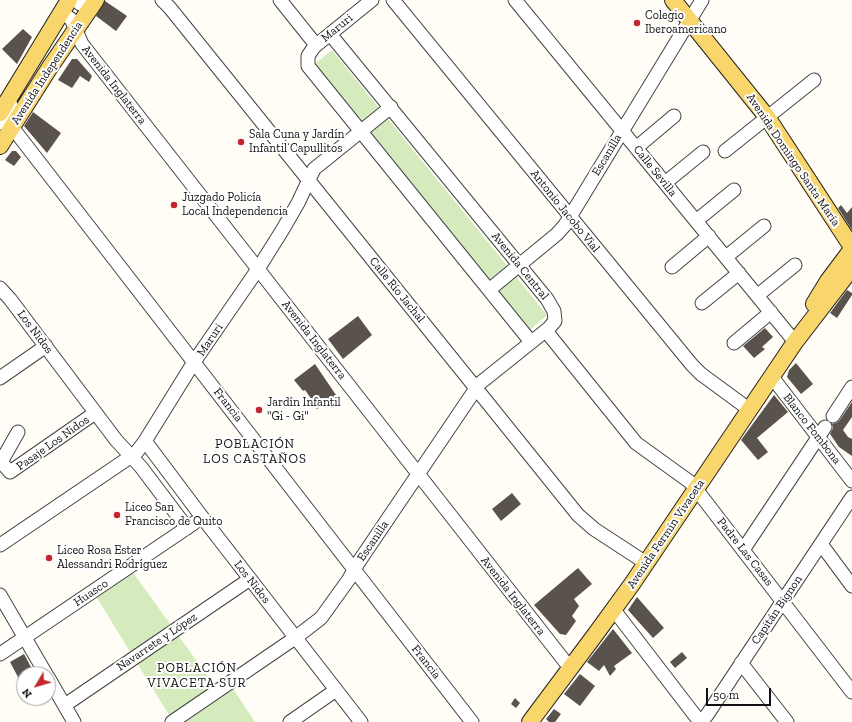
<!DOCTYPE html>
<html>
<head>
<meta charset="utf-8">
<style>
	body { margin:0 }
	#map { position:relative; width:852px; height:722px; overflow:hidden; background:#fffdf5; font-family:"Zilla Slab",serif }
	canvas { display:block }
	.north { position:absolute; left:16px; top:666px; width:40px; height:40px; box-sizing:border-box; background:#fff; border:1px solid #a0a0a0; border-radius:50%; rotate:232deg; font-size:11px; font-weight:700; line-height:16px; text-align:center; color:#111 }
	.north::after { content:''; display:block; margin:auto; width:14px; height:18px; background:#c4262e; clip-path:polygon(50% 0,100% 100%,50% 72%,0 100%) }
	.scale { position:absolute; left:706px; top:688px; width:65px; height:18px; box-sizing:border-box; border:2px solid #111; border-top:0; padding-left:5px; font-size:12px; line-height:14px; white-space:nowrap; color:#111; -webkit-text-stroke:3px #fff; paint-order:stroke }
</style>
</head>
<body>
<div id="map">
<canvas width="852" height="722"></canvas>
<div class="north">N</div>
<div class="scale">50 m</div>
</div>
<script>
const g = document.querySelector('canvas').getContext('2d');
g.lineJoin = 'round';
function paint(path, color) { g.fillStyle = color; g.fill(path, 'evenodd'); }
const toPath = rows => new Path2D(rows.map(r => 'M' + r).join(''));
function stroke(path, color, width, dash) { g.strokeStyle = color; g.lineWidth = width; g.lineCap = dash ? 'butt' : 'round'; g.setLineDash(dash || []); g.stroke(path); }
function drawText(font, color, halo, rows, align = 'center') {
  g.font = font + ' "Zilla Slab",serif'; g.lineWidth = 4; g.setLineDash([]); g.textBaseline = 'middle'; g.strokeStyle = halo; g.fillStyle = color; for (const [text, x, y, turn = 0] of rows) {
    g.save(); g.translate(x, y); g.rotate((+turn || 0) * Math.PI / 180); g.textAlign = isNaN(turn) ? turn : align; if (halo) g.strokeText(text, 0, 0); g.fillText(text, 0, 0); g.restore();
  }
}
paint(toPath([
	[332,50,547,315,529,331,315,64],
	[129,567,217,689,228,681,255,722,170,722,172,720,94,593]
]), '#d5ebbd');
paint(toPath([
	[105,1,127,16,116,31,96,16],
	[23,29,32,37,17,64,2,49],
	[72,59,77,59,92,76,89,82,80,76,72,88,58,80],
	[33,112,61,133,47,153,24,126],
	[12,151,16,151,21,157,14,166,5,160],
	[841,205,847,213,852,207,852,230,838,208],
	[847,290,852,293,852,295,837,318,830,313],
	[358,316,372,335,343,359,328,339],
	[765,328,773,337,762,347,765,349,754,358,743,346],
	[796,363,813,384,801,394,787,377,789,370],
	[315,364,336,395,333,399,334,400,324,407,323,406,321,408,320,407,317,409,311,401,312,400,305,390,303,391,294,380],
	[774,395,788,412,757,438,768,452,758,460,741,440],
	[852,402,852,417,843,430,848,437,852,439,852,456,839,447,830,434,833,428,832,424,836,423,839,421],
	[512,493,521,504,501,521,492,509],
	[578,568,592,584,574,599,579,606,572,616,576,621,566,635,560,634,534,605],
	[637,597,664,628,653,638,628,610],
	[613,629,632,653,614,666,616,669,610,676,604,665,599,671,587,662],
	[682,652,687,658,675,668,670,662],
	[24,654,32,669,18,677,10,662],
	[580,674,595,686,580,706,564,694],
	[515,698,520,703,516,708,511,704],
	[554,709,561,714,555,722,549,722,546,719]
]), '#5a524d');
const minor = toPath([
	[76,0,80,4,91,7],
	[162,0,170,8,578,515,594,529,646,563],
	[280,0,316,45],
	[372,0,314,47,308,56,308,66,531,342],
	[393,0,692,365,701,374,750,410],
	[515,0,795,342],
	[61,12,71,19,82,44,570,668],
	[0,123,11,105],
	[12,127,472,722],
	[636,148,674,116],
	[725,151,814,80],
	[665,183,703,152],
	[696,221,734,190],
	[726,257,764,226],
	[672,267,709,236],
	[0,288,10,299,116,440,141,467,187,528],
	[489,290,557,234,565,225,702,0],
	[758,295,795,265],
	[702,303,739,273],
	[546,331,636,443,690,482,696,489,852,692],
	[734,343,771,312],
	[772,377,852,481],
	[0,378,46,346],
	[833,416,852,387],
	[18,432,1,462,10,472,95,413],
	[145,441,202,517,361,722],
	[821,544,852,586],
	[0,545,136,453,145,441,194,362,258,269,283,229,298,203,314,169,391,107],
	[743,550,825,427],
	[0,595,46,674],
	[614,610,700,722],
	[0,654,194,523],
	[741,663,787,722],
	[48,677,74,722],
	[65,705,250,579],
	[172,722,295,638,321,618,349,579,358,563,479,384,549,328,555,321,554,311,547,299,330,34],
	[290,722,336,690],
	[701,722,707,715,852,497]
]);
const major = toPath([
	[673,0,767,117,852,247],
	[0,113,69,0],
	[0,146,50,67,96,0],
	[814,304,828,281,852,249],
	[530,722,595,635,632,584,795,342,852,268]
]);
stroke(minor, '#444', 15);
stroke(major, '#222', 18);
stroke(minor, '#fff', 13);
stroke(major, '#f9d66b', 16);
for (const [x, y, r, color] of [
	[637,23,4,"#c4262e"],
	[241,142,4,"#c4262e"],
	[174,205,4,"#c4262e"],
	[259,410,4,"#c4262e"],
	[117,515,4,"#c4262e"],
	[49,558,4,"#c4262e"]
]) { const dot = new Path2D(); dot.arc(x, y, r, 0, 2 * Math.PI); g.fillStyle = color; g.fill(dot); stroke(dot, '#fff', 1.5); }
drawText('12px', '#111', '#fff', [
	["Colegio",645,16],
	["Iberoamericano",645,30],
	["Sala Cuna y Jardín",249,135],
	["Infantil Capullitos",249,149],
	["Juzgado Policía",182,198],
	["Local Independencia",182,212],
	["Jardín Infantil",267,403],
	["\"Gi - Gi\"",267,417],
	["Liceo San",125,508],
	["Francisco de Quito",125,522],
	["Liceo Rosa Ester",57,551],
	["Alessandri Rodríguez",57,565]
], 'left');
drawText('12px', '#111', '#fff', [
	["Maruri",337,28,-39],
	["Avenida Independencia",47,73,-57],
	["Avenida Inglaterra",114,85,52],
	["Escanilla",607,155,-59],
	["Avenida Domingo Santa María",793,160,56],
	["Calle Sevilla",655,171,51],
	["Antonio Jacobo Vial",565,211,51],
	["Avenida Central",520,266,51],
	["Calle Río Jachal",397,290,51],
	["Los Nidos",35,332,53],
	["Maruri",210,340,-56],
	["Avenida Inglaterra",314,340,52],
	["Francia",228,405,52],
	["Blanco Fombona",812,429,52],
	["Pasaje Los Nidos",53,443,-35],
	["Avenida Fermín Vivaceta",666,534,-56],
	["Escanilla",373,541,-56],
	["Padre Las Casas",745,552,52],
	["Los Nidos",252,582,52],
	["Huasco",91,593,-34],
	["Avenida Inglaterra",513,596,52],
	["Capitán Bignon",777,610,-56],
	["Navarrete y López",157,642,-34],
	["Francia",426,662,52]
]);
g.letterSpacing = '1px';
drawText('13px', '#111', '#fff', [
	["POBLACIÓN",255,444],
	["LOS CASTAÑOS",255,459],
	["POBLACIÓN",197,668],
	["VIVACETA SUR",197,683]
]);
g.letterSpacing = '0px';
</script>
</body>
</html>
